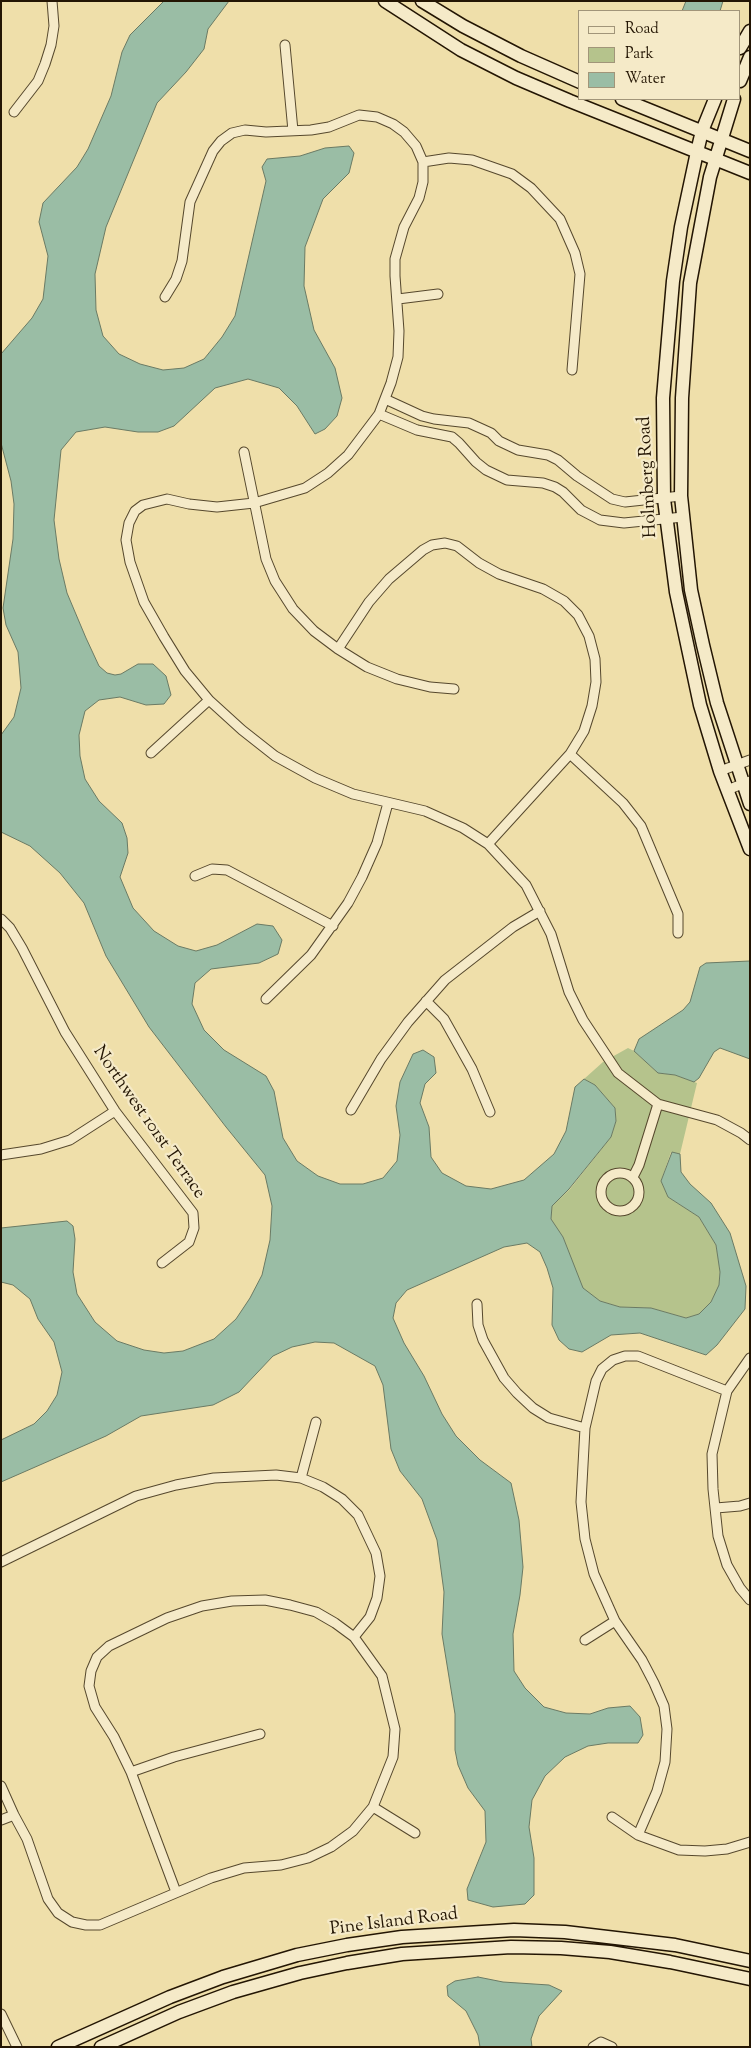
<!DOCTYPE html>
<html>
<head>
<meta charset="utf-8">
<style>
	body { margin:0 }
	#map { position:relative; width:751px; height:2048px; overflow:hidden; background:#efdfaa; font-family:"Sorts Mill Goudy",serif }
	canvas { display:block }
	.frame { position:absolute; inset:0; border:2px solid #231503; pointer-events:none }
	.legend { position:absolute; left:578px; top:10px; width:162px; height:90px; box-sizing:border-box; background:#f5eac8; border:1px solid #a19579; margin:0; padding:6px 9px; list-style:none; font-size:15px; color:#231503 }
	.legend li { display:flex; align-items:center; gap:10px; height:25px }
	.legend b { width:25px; border:1px solid #a19579 }
</style>
</head>
<body>
<div id="map">
<canvas width="751" height="2048"></canvas>
<div class="frame"></div>
<ul class="legend">
<li><b style="height:6px;background:#f5eac8"></b>Road</li>
<li><b style="height:14px;background:#b5c38c"></b>Park</li>
<li><b style="height:14px;background:#9abda5"></b>Water</li>
</ul>
</div>
<script>
const g = document.querySelector('canvas').getContext('2d');
g.lineJoin = 'round';
function paint(path, color) { g.fillStyle = color; g.fill(path, 'evenodd'); }
const toPath = rows => new Path2D(rows.map(r => 'M' + r).join(''));
function stroke(path, color, width, dash) { g.strokeStyle = color; g.lineWidth = width; g.lineCap = dash ? 'butt' : 'round'; g.setLineDash(dash || []); g.stroke(path); }
function drawText(font, color, halo, rows, align = 'center') {
  g.font = font + ' "Sorts Mill Goudy",serif'; g.lineWidth = 4.5; g.setLineDash([]); g.textBaseline = 'middle'; g.strokeStyle = halo; g.fillStyle = color; for (const [text, x, y, turn = 0] of rows) {
    g.save(); g.translate(x, y); g.rotate((+turn || 0) * Math.PI / 180); g.textAlign = isNaN(turn) ? turn : align; if (halo) g.strokeText(text, 0, 0); g.fillText(text, 0, 0); g.restore();
  }
}
paint(toPath([
	[628,1048,634,1051,658,1073,675,1075,697,1083,680,1154,671,1152,661,1181,668,1197,699,1217,716,1245,720,1271,719,1286,711,1302,699,1314,686,1318,651,1308,620,1307,600,1301,583,1289,563,1237,551,1219,552,1206,570,1189,611,1137,616,1121,615,1108,595,1085,584,1079,603,1062]
]), '#b5c38c');
const water = toPath([
	[164,1,229,1,208,29,204,49,186,72,157,103,106,227,95,274,96,310,103,336,119,354,140,364,163,370,184,368,204,359,222,337,235,316,266,181,262,167,267,159,300,156,325,148,349,146,354,153,349,173,323,199,305,247,304,286,314,330,335,368,342,398,337,416,325,429,315,434,297,406,279,388,248,379,215,388,174,426,158,432,138,432,105,427,76,432,61,450,54,520,59,559,67,593,86,638,99,666,107,673,115,675,121,674,138,664,153,664,166,676,171,695,164,704,146,705,120,697,99,700,85,711,79,735,80,756,85,779,99,801,122,823,127,838,128,853,120,877,133,908,154,931,178,946,196,951,217,945,257,924,273,926,282,940,278,954,259,963,211,969,195,983,192,1004,204,1030,224,1050,266,1076,274,1091,283,1138,297,1161,318,1176,340,1184,363,1184,383,1178,397,1161,400,1135,396,1106,400,1082,413,1054,423,1050,434,1057,436,1073,425,1084,420,1103,429,1127,431,1157,442,1173,466,1186,491,1189,524,1180,554,1154,566,1131,575,1087,584,1079,595,1085,615,1108,616,1121,611,1137,569,1189,552,1206,551,1219,563,1237,583,1288,600,1301,620,1307,651,1308,686,1318,699,1314,711,1302,719,1285,720,1272,716,1245,699,1217,668,1197,661,1181,672,1152,680,1154,681,1172,690,1184,711,1203,730,1233,746,1286,745,1309,717,1345,706,1355,640,1333,611,1335,582,1352,569,1349,559,1340,552,1325,553,1288,547,1268,540,1252,527,1243,504,1247,407,1290,396,1303,393,1318,404,1343,424,1376,442,1414,456,1436,480,1460,511,1483,519,1520,523,1567,520,1595,513,1634,514,1671,525,1688,544,1707,566,1713,590,1714,608,1708,630,1706,640,1717,643,1735,638,1743,608,1743,588,1746,565,1757,545,1776,532,1800,529,1827,534,1858,534,1895,525,1904,493,1907,468,1900,467,1889,486,1842,485,1811,468,1788,458,1765,455,1750,455,1714,442,1634,444,1592,437,1540,422,1499,400,1471,391,1449,383,1385,375,1366,334,1343,315,1342,292,1347,273,1356,239,1392,213,1405,141,1416,106,1436,1,1482,1,1440,34,1424,47,1411,57,1395,62,1372,54,1342,38,1319,30,1299,13,1285,1,1282,1,1228,67,1221,73,1226,75,1239,73,1272,77,1294,95,1322,117,1341,144,1350,164,1353,183,1351,214,1339,236,1319,250,1298,262,1275,270,1240,272,1206,265,1175,226,1127,149,1027,106,956,84,903,60,873,30,846,1,832,1,735,14,717,21,688,18,652,6,625,3,608,13,539,14,504,11,481,1,443,1,354,32,318,43,299,48,256,39,222,43,203,77,167,88,149,111,96,122,52,130,35,164,1],
	[686,1,723,1,720,11,682,11,686,1],
	[750,961,750,1059,720,1048,714,1052,699,1078,694,1082,675,1075,658,1073,634,1051,639,1039,683,1010,690,1002,700,967,706,963,750,961],
	[478,1977,503,1982,549,1985,562,1991,539,2016,531,2039,532,2047,480,2047,478,2035,466,2011,448,1996,447,1986,455,1981,478,1977]
]);
paint(water, '#9abda5');
stroke(water, '#6a7a64', 1);
const street = toPath([
	[285,45,293,131],
	[14,112,38,81,45,64,51,45,54,26,52,1],
	[423,162,449,158,472,160,512,174,531,188,560,219,575,253,580,274,572,370],
	[165,297,176,279,182,261,190,202,213,151,221,141,232,133,245,130,266,132,311,130,329,127,359,115,377,117,393,124,404,132,416,146,423,162,423,182,419,198,404,227,395,259,395,276,399,331,398,357,391,383,379,414,348,455,328,473,305,488,254,503,217,507,189,504,167,499,143,505,135,511,129,523,126,540,130,562,144,602,164,637,185,671,209,700,242,730,275,756,315,778,353,794,425,811,463,828,488,844,526,885,551,934,569,992,583,1020,618,1073,658,1104,717,1120,741,1133,750,1140],
	[398,299,438,294],
	[385,399,422,416,434,419,469,423,491,433,499,441,518,450,548,455,558,460,577,476,612,499,625,502,681,496],
	[379,414,417,430,452,437,459,443,476,462,486,470,507,480,543,483,555,487,563,492,581,510,600,520,624,523,683,517],
	[244,452,266,559,275,581,293,609,314,631,338,649,367,667,397,679,430,687,454,689],
	[338,649,369,602,389,579,423,550,432,545,445,543,457,546,479,563,499,574,543,589,564,601,578,615,589,636,595,659,596,682,592,706,584,731,570,754,488,844],
	[151,753,209,700],
	[570,754,623,803,641,826,678,914,678,933],
	[720,771,750,760],
	[727,790,750,781],
	[195,876,212,869,227,870,333,926],
	[1,919,10,928,22,948,65,1032,115,1111,193,1213,194,1228,189,1242,162,1263],
	[266,999,311,955,348,903,362,877,377,843,388,803],
	[426,1001,444,1019,472,1069,490,1112],
	[351,1110,381,1059,408,1022,445,980,513,927,540,911],
	[1,1155,41,1149,70,1140,115,1111],
	'601 1192a19 19 0 1 1 38 0a19 19 0 1 1-38 0Z',
	[633,1177,639,1165,658,1104],
	[477,1304,478,1325,483,1340,504,1378,517,1393,533,1408,549,1418,585,1428],
	[750,1358,727,1391,712,1454,713,1489,718,1536,727,1565,740,1588,750,1600],
	[301,1478,316,1422],
	[716,1508,740,1506,750,1503],
	[1,1562,136,1496,176,1485,214,1478,276,1475,301,1478,323,1487,342,1499,358,1515,376,1553,380,1576,377,1598,370,1617,354,1637],
	[585,1640,615,1621],
	[131,1772,174,1757,260,1734],
	[1,1786,14,1815,27,1839,48,1899,58,1913,72,1922,86,1925,100,1925,211,1878,244,1868,281,1865,308,1858,331,1847,353,1831,373,1807,393,1757,395,1729,382,1676,354,1637,335,1623,316,1612,290,1605,265,1600,232,1601,202,1606,167,1618,109,1646,97,1657,91,1671,89,1686,95,1707,114,1737,131,1772,176,1892],
	[373,1807,415,1833],
	[612,1817,638,1835,679,1850,705,1851,727,1849,750,1842],
	[1,1820,14,1815],
	[638,1835,657,1791,665,1762,667,1729,664,1706,654,1683,642,1660,615,1621,594,1574,585,1539,581,1502,585,1428,596,1381,602,1369,613,1360,625,1356,638,1356,727,1391],
	[1,2014,17,2047],
	[593,2047,601,2042,612,2047]
]);
const secondary = toPath([
	[385,1,461,50,516,78,570,101,750,173],
	[422,1,463,26,521,56,580,82],
	[740,48,750,31],
	[740,81,750,57],
	[622,99,750,151],
	[715,99,702,131,697,152,681,227,673,281,663,398,664,499,676,592,700,705,720,771,750,849],
	[734,99,710,177,690,283,682,398,681,496,691,590,703,645,717,703,750,804],
	[58,2047,170,1997,223,1977,297,1955,347,1945,402,1937,514,1930,565,1932,675,1945,750,1961],
	[101,2047,179,2012,233,1992,300,1973,347,1963,402,1954,511,1947,561,1948,610,1952,670,1962,750,1979]
]);
stroke(street, '#56482d', 11);
stroke(secondary, '#231503', 15);
stroke(street, '#f5eac8', 9);
stroke(secondary, '#f5eac8', 12);
drawText('18px', '#231503', '#f5eac8', [
	["Holmberg Road",649,477,-93],
	["Northwest 101st Terrace",148,1123,55],
	["Pine Island Road",394,1923,-7]
]);
</script>
</body>
</html>
